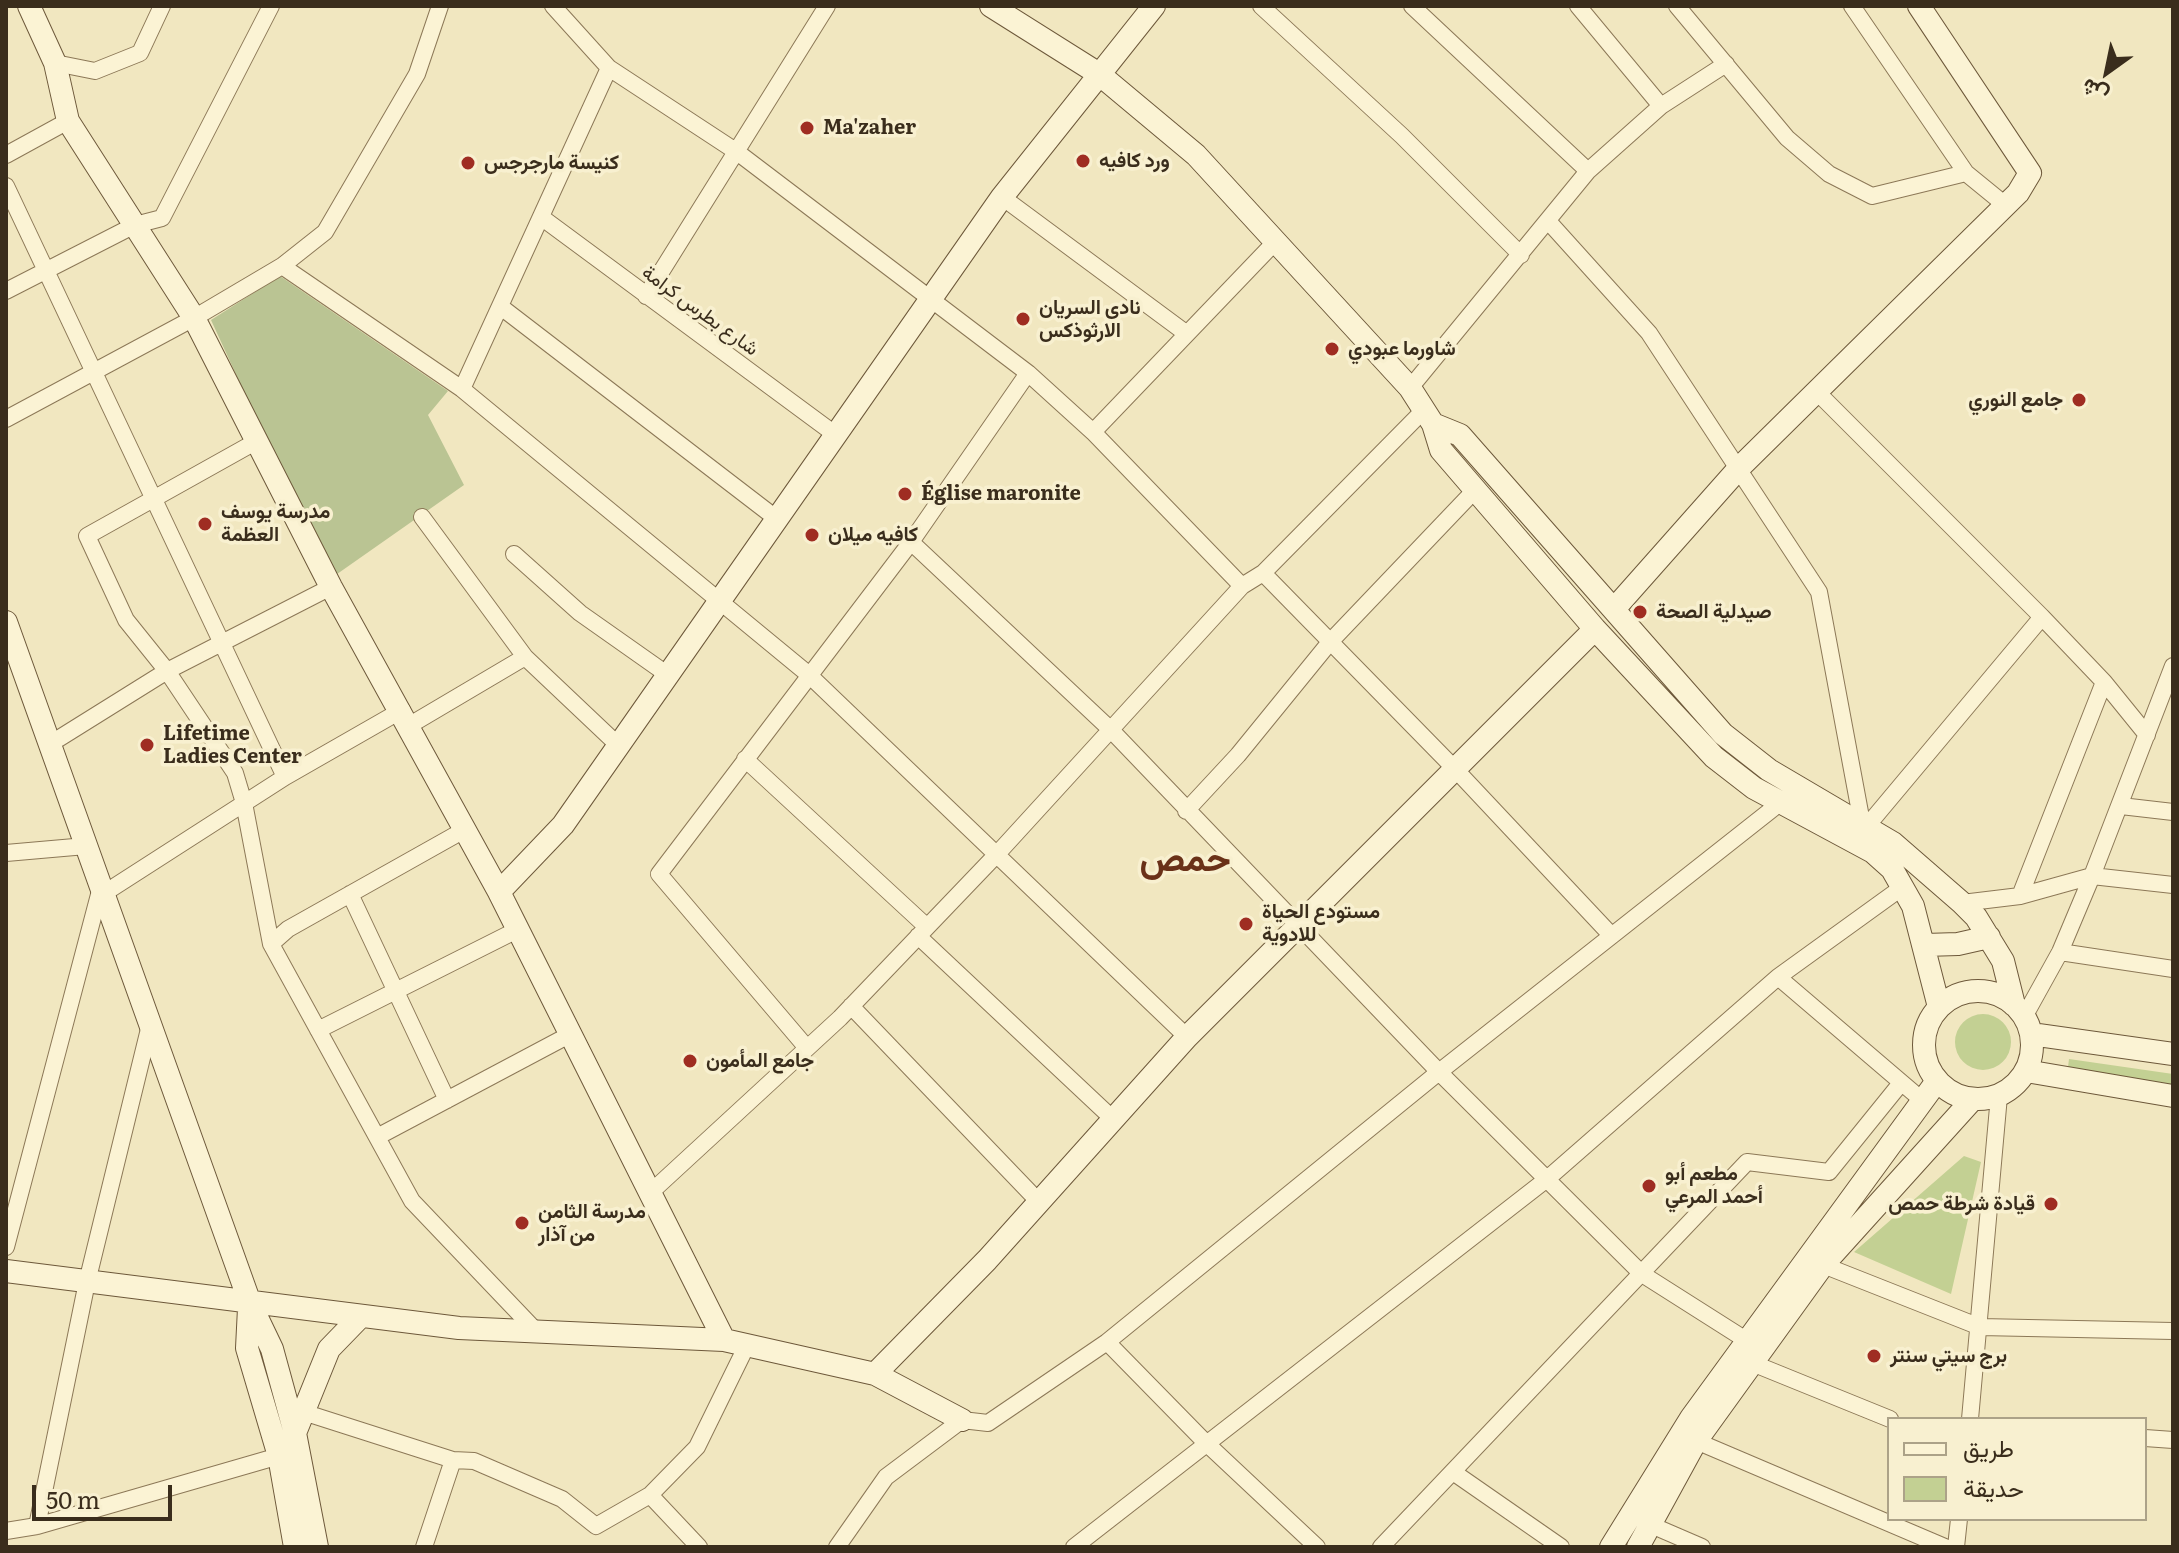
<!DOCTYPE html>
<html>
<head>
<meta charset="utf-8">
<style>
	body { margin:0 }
	#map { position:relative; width:2179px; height:1553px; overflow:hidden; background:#f1e7c0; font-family:Literata,Vazirmatn,serif }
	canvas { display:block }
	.frame { position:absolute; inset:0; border:8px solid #3a2d1c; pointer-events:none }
	.legend { position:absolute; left:1887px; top:1417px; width:260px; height:104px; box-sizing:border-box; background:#f8f0d0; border:2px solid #aca288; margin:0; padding:10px 14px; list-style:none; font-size:24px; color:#3a2d1c }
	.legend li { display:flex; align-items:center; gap:16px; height:40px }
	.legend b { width:40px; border:2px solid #aca288 }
	.north { position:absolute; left:2067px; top:32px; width:80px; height:80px; -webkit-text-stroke:6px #f8f0d0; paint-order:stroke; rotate:213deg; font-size:22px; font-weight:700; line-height:32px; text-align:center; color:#3a2d1c }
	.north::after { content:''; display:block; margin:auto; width:28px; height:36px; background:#3a2d1c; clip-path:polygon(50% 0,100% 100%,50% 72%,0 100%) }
	.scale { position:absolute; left:32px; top:1485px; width:140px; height:36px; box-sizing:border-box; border:4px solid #3a2d1c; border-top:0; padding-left:10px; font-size:24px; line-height:28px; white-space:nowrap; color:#3a2d1c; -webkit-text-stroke:6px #f8f0d0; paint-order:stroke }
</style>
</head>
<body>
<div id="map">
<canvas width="2179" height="1553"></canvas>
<div class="frame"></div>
<ul class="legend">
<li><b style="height:10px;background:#fbf3d4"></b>طريق</li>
<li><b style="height:22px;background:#c3d093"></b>حديقة</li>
</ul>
<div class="north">ش</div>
<div class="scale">50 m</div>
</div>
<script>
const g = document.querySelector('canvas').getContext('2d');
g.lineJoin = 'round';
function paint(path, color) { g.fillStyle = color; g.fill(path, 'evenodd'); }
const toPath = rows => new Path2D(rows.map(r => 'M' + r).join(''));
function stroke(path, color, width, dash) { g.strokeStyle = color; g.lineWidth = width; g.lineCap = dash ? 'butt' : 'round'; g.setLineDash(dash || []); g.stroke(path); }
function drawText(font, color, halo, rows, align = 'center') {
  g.font = font + ' Literata,Vazirmatn,serif'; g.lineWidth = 7; g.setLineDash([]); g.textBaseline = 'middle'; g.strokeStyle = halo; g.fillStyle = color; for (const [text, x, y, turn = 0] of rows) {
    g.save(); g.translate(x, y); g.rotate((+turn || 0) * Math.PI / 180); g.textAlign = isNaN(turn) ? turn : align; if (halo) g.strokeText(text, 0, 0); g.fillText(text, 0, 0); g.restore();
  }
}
paint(toPath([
	'1955 1042a28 28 0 1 1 56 0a28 28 0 1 1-56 0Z',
	[2069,1059,2173,1074,2173,1090,2067,1075],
	[1964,1156,1981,1162,1951,1294,1854,1252]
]), '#c3d093');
paint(toPath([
	[280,276,448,391,428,415,464,485,330,579,211,320]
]), '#bac493');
const street = toPath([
	[553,6,609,68,737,152,1028,373,1093,432,1242,586],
	[1261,6,1402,136,1521,255],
	[1412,6,1588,171],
	[1578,6,1661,106],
	[1677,6,1787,138,1829,174,1872,196,1966,173],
	[1852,6,1966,173,2004,204],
	[55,63,95,71,140,53,162,6],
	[6,155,68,121],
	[6,186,285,777],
	[1002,197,1187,334],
	[541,217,836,435],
	[1548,221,1649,333,1819,592,1862,823],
	[282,266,462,389,808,674,1187,1037],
	[6,291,135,225,162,218,271,6],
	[646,296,827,6],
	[501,307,777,519],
	[1410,388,1588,171,1661,106,1726,64],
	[462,389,609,68],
	[1816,391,2042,617,2104,682,2147,735],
	[6,419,194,318,282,266,325,232,417,74,440,6],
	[1093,432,1277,240],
	[257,441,87,536,126,620,167,671,235,773,244,803,271,944,412,1201,535,1330],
	[422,517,525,657,618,745],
	[911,542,1111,730,1439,1072,1642,1274,1746,1340],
	[514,554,580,613,668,675],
	[1263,573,1456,770,1611,935],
	[410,725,525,657],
	[50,744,167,671,331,587],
	[745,759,927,927],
	[2121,806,2173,812],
	[1186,811,1238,755,1330,642,1475,490],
	[1867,826,2042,617],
	[6,853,86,846],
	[103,894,285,777,402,710],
	[350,894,447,1100],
	[2020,896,2104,682],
	[1962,903,2020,896,2092,876,2173,885],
	[918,936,1114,1120],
	[271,944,288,929,466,829],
	[2060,952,2173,969],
	[1778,977,1922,1100],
	[851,1006,1039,1202],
	[2024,1017,2060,952,2092,876,2173,666],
	[318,1030,517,930],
	[807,1048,659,874,911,542,1028,373],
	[377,1137,571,1034],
	[650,1193,840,1018,998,853,1242,586,1263,573,1425,409],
	[6,1247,101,887],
	[1823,1265,1980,1327,2173,1331],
	[1107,1342,1205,1442,1317,1547],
	[1752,1363,1890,1419],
	[303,1412,453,1460,474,1461,562,1499,596,1526,650,1495,697,1447,747,1345],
	[1970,1419,1999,1096],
	[2145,1438,2173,1440],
	[1696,1441,1945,1547],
	[1453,1472,1561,1547],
	[650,1495,699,1547],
	[1651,1525,1702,1547],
	[37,1526,87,1282,150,1025],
	[6,1531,37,1526,279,1456],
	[424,1547,453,1460],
	[837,1547,886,1477,962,1420,988,1423,1107,1342,1439,1072,1780,803],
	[1074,1547,1547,1179,1778,977,1904,886],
	[1381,1547,1747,1162,1829,1172,1901,1083],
	[1956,1547,1959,1519]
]);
const secondary = toPath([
	[29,6,55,63,68,121,194,318,331,587,499,892,724,1340],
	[991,6,1099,74,1196,155,1410,388,1433,424,1441,450,1595,629,1714,757,1754,788,1873,852,1892,869,1913,906,1939,1007],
	[1433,424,1460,435,1723,734,1769,770,1893,843,1962,903,1976,917,2003,961,2014,1005],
	[1615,608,1740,467,2018,193,2030,173,1919,6],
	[6,622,250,1303,272,1349,295,1433,317,1547],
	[499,892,563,825,1002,197,1154,6],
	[1925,945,1958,944,1989,937],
	'1924 1045a54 54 0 1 1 108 0a54 54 0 1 1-108 0Z',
	[2031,1034,2173,1054],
	[2026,1071,2173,1096],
	[6,1271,459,1328,724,1340,875,1374,962,1420],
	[249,1308,247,1348,279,1456,295,1547],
	[875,1374,987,1260,1187,1037,1595,629],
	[295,1433,329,1349,361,1316],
	[1611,1547,1691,1418,1937,1081],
	[1638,1547,1696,1441,1823,1265,1972,1100]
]);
stroke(street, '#8c7857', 18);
stroke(secondary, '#6d583a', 24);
stroke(street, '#fbf3d4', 16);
stroke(secondary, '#fbf3d4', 22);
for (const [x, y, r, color] of [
	[807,128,8,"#9f2d22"],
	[1083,161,8,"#9f2d22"],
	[468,163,8,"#9f2d22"],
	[1023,319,8,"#9f2d22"],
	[1332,349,8,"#9f2d22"],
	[2079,400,8,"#9f2d22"],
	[905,494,8,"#9f2d22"],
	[205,524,8,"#9f2d22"],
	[812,535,8,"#9f2d22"],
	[1640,612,8,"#9f2d22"],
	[147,745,8,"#9f2d22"],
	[1246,924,8,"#9f2d22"],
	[690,1061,8,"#9f2d22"],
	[1649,1186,8,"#9f2d22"],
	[2051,1204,8,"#9f2d22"],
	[522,1223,8,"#9f2d22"],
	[1874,1356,8,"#9f2d22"]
]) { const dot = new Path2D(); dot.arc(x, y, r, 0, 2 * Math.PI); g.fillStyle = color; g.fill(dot); stroke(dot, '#f8f0d0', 3); }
drawText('bold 20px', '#3a2d1c', '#f8f0d0', [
	["Ma'zaher",823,128],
	["ورد كافيه",1099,161],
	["كنيسة مارجرجس",484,163],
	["نادي السريان",1039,308],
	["الارثوذكس",1039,331],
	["شاورما عبودي",1348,349],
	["جامع النوري",2063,400,"right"],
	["Église maronite",921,494],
	["مدرسة يوسف",221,512],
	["العظمة",221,535],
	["كافيه ميلان",828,535],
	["صيدلية الصحة",1656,612],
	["Lifetime",163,734],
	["Ladies Center",163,757],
	["مستودع الحياة",1262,912],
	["للادوية",1262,935],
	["جامع المأمون",706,1061],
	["مطعم أبو",1665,1174],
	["أحمد المرعي",1665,1197],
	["قيادة شرطة حمص",2035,1204,"right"],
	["مدرسة الثامن",538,1212],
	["من آذار",538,1235],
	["برج سيتي سنتر",1890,1356]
], 'left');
drawText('20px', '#3a2d1c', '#f8f0d0', [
	["شارع بطرس كرامة",700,311,36]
]);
drawText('bold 36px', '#6a3118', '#f8f0d0', [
	["حمص",1185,860]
]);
</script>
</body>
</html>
